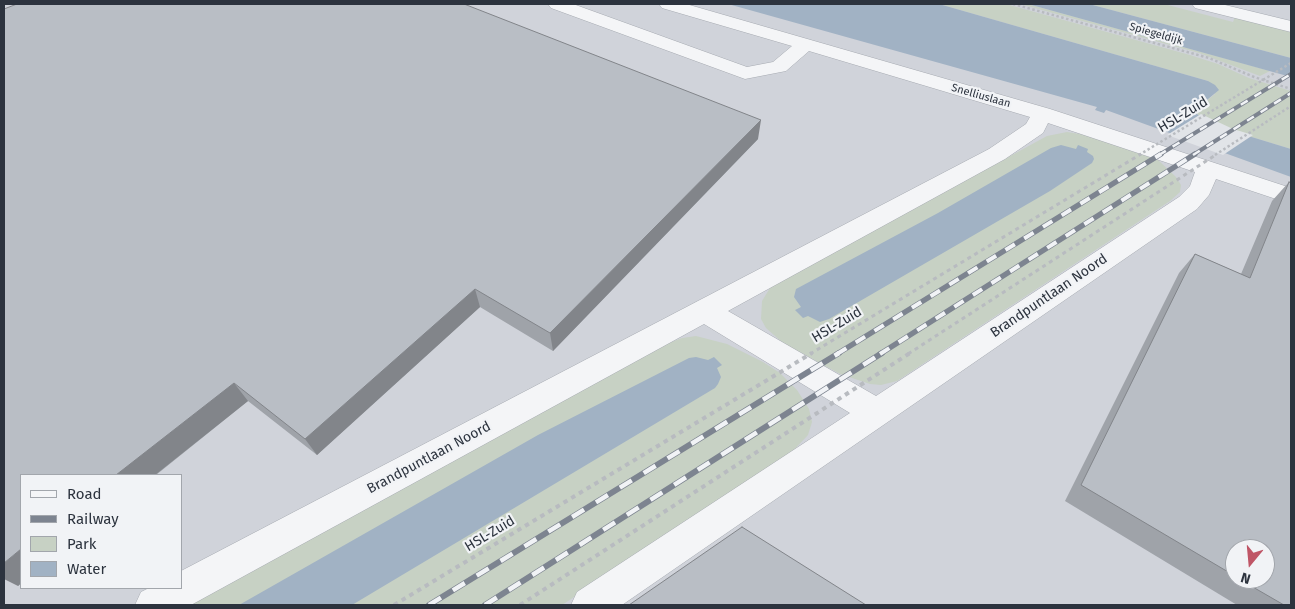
<!DOCTYPE html>
<html>
<head>
<meta charset="utf-8">
<style>
	body { margin:0 }
	#map { position:relative; width:1295px; height:609px; overflow:hidden; background:#e1e4e8; font-family:"Fira Sans",sans-serif }
	canvas { display:block }
	.frame { position:absolute; inset:0; border:5px solid #2c333e; pointer-events:none }
	.legend { position:absolute; left:20px; top:474px; width:162px; height:115px; box-sizing:border-box; background:#f1f3f6; border:1px solid #a2a6ac; margin:0; padding:6px 9px; list-style:none; font-size:15px; color:#2c333e }
	.legend li { display:flex; align-items:center; gap:10px; height:25px }
	.legend b { width:25px; border:1px solid #a2a6ac }
	.north { position:absolute; left:1225px; top:539px; width:50px; height:50px; box-sizing:border-box; background:#f1f3f6; border:1px solid #a2a6ac; border-radius:50%; rotate:197deg; font-size:14px; font-weight:700; line-height:20px; text-align:center; color:#2c333e }
	.north::after { content:''; display:block; margin:auto; width:18px; height:22px; background:#bf5566; clip-path:polygon(50% 0,100% 100%,50% 72%,0 100%) }
</style>
</head>
<body>
<div id="map">
<canvas width="1295" height="609"></canvas>
<div class="frame"></div>
<ul class="legend">
<li><b style="height:6px;background:#f4f5f7"></b>Road</li>
<li><b style="height:6px;background:#7d8490"></b>Railway</li>
<li><b style="height:14px;background:#c7d1c4"></b>Park</li>
<li><b style="height:14px;background:#a1b2c4"></b>Water</li>
</ul>
<div class="north">N</div>
</div>
<script>
const g = document.querySelector('canvas').getContext('2d');
g.lineJoin = 'round';
function paint(path, color) { g.fillStyle = color; g.fill(path, 'evenodd'); }
const toPath = rows => new Path2D(rows.map(r => 'M' + r).join(''));
function stroke(path, color, width, dash) { g.strokeStyle = color; g.lineWidth = width; g.lineCap = dash ? 'butt' : 'round'; g.setLineDash(dash || []); g.stroke(path); }
function drawText(font, color, halo, rows, align = 'center') {
  g.font = font + ' "Fira Sans",sans-serif'; g.lineWidth = 4.5; g.setLineDash([]); g.textBaseline = 'middle'; g.strokeStyle = halo; g.fillStyle = color; for (const [text, x, y, turn = 0] of rows) {
    g.save(); g.translate(x, y); g.rotate((+turn || 0) * Math.PI / 180); g.textAlign = isNaN(turn) ? turn : align; if (halo) g.strokeText(text, 0, 0); g.fillText(text, 0, 0); g.restore();
  }
}
paint(toPath([
	[4,4,1291,4,1291,605,4,605],
	[21,475,181,475,181,588,21,588],
	[1235,549,1265,549,1265,579,1235,579]
]), '#d0d3da');
paint(toPath([
	[939,4,1006,4,1190,55,1218,64,1249,78,1291,91,1291,149,1232,131,1203,119,1197,114,1197,108,1215,94,1208,81],
	[1020,4,1028,4,1270,71,1260,76,1199,53],
	[1089,4,1164,4,1233,22,1235,17,1291,31,1291,58],
	[1067,132,1086,135,1158,160,1176,177,1181,185,1180,192,1170,201,897,381,881,385,870,384,840,374,783,343,766,328,761,319,762,301,770,288,777,283,1047,136],
	[696,336,727,344,763,362,780,373,797,390,809,409,812,422,808,435,789,455,562,605,185,605,661,346,682,338]
]), '#c7d1c4');
paint(toPath([
	[728,4,939,4,1208,81,1215,85,1219,90,1197,108,1197,114,1203,119,1232,131,1291,149,1291,177,1106,110,1104,113,1095,110,1097,107],
	[1028,4,1089,4,1291,58,1291,77],
	[1061,145,1076,149,1078,145,1088,149,1087,152,1093,156,1094,159,1092,163,1050,191,829,319,820,322,808,316,803,318,795,310,801,307,794,297,796,289,938,213,1051,148],
	[696,357,708,360,714,357,722,365,717,368,721,377,718,384,715,388,352,605,239,605,538,435,689,358]
]), '#a1b2c4');
paint(toPath([
	[1201,114,1233,129,1253,135,1223,155,1167,135]
]), '#e1e4e8');
const minor = toPath([
	[548,4,573,4,747,67,773,62,792,46,662,8,659,4,686,4,1050,109,1291,188,1291,204,1216,179,1209,195,1197,209,622,605,571,605,577,592,850,413,704,324,191,605,135,605,141,592,149,588,181,588,181,571,989,149,1026,124,1030,117,809,51,786,71,745,79,551,8,548,4],
	[1048,123,1195,172,1190,186,1179,197,876,396,728,311,1005,159,1043,133,1048,123],
	[1192,4,1221,4,1291,21,1291,32,1195,8,1192,4]
]);
stroke(minor, '#a7abb2', 1);
stroke(toPath([
	[1013,4,1209,58,1254,77,1291,89]
]), '#b8bbc0', 2.5, [2.5, 2.5]);
paint(minor, '#f4f5f7');
const railFar2 = toPath([
	[1159,155,1291,74],
	[1193,155,1291,93]
]);
const railFar1 = toPath([
	[837,354,1161,154],
	[880,354,1195,154]
]);
const rail = toPath([
	[429,605,839,353],
	[485,605,882,353]
]);
stroke(railFar2, '#7d8490', 4);
stroke(railFar1, '#7d8490', 5.5);
stroke(rail, '#7d8490', 6);
stroke(railFar2, '#f1f3f6', 2.5, [8]);
stroke(railFar1, '#f1f3f6', 4, [11]);
stroke(rail, '#f1f3f6', 4.5, [14]);
stroke(toPath([
	[1139,155,1291,63],
	[1215,155,1291,106]
]), '#b8bbc0', 2.5, [2.5, 2.5]);
stroke(toPath([
	[810,354,1141,154],
	[908,354,1217,154]
]), '#b8bbc0', 3, [4, 4]);
stroke(toPath([
	[394,605,812,353],
	[520,605,910,353]
]), '#b8bbc0', 4, [4.5, 4.5]);
paint(toPath([
	[17,4,758,139,553,351,480,307,317,455,248,401,18,586],
	[1289,182,1291,605,1237,605,1065,501,1179,273,1195,254,1241,274,1272,201],
	[1235,549,1265,579,1235,579]
]), '#9fa3a9');
paint(toPath([
	[761,120,758,139,553,351,550,333],
	[475,289,480,307,317,455,305,439],
	[234,383,248,401,155,475,116,475],
	[21,549,21,583,18,586,4,579,4,563]
]), '#82858a');
const building = toPath([
	[17,4,464,4,761,120,550,333,475,289,305,439,234,383,116,475,21,475,21,549,4,563,4,9,17,4],
	[1289,182,1291,183,1291,605,1284,605,1239,579,1265,579,1265,549,1235,549,1235,576,1081,485,1195,254,1250,278,1289,182],
	[742,527,866,605,629,605,742,527]
]);
paint(building, '#b9bec5');
stroke(building, '#82858a', 1);
drawText('11px', '#2c333e', '#f1f3f6', [
	["Spiegeldijk",1156,34,16],
	["Snelliuslaan",981,96,16]
]);
drawText('14px', '#2c333e', '#f1f3f6', [
	["HSL-Zuid",1183,115,-31],
	["Brandpuntlaan Noord",1049,296,-34],
	["HSL-Zuid",837,325,-31],
	["Brandpuntlaan Noord",429,458,-28],
	["HSL-Zuid",490,534,-31]
]);
</script>
</body>
</html>
